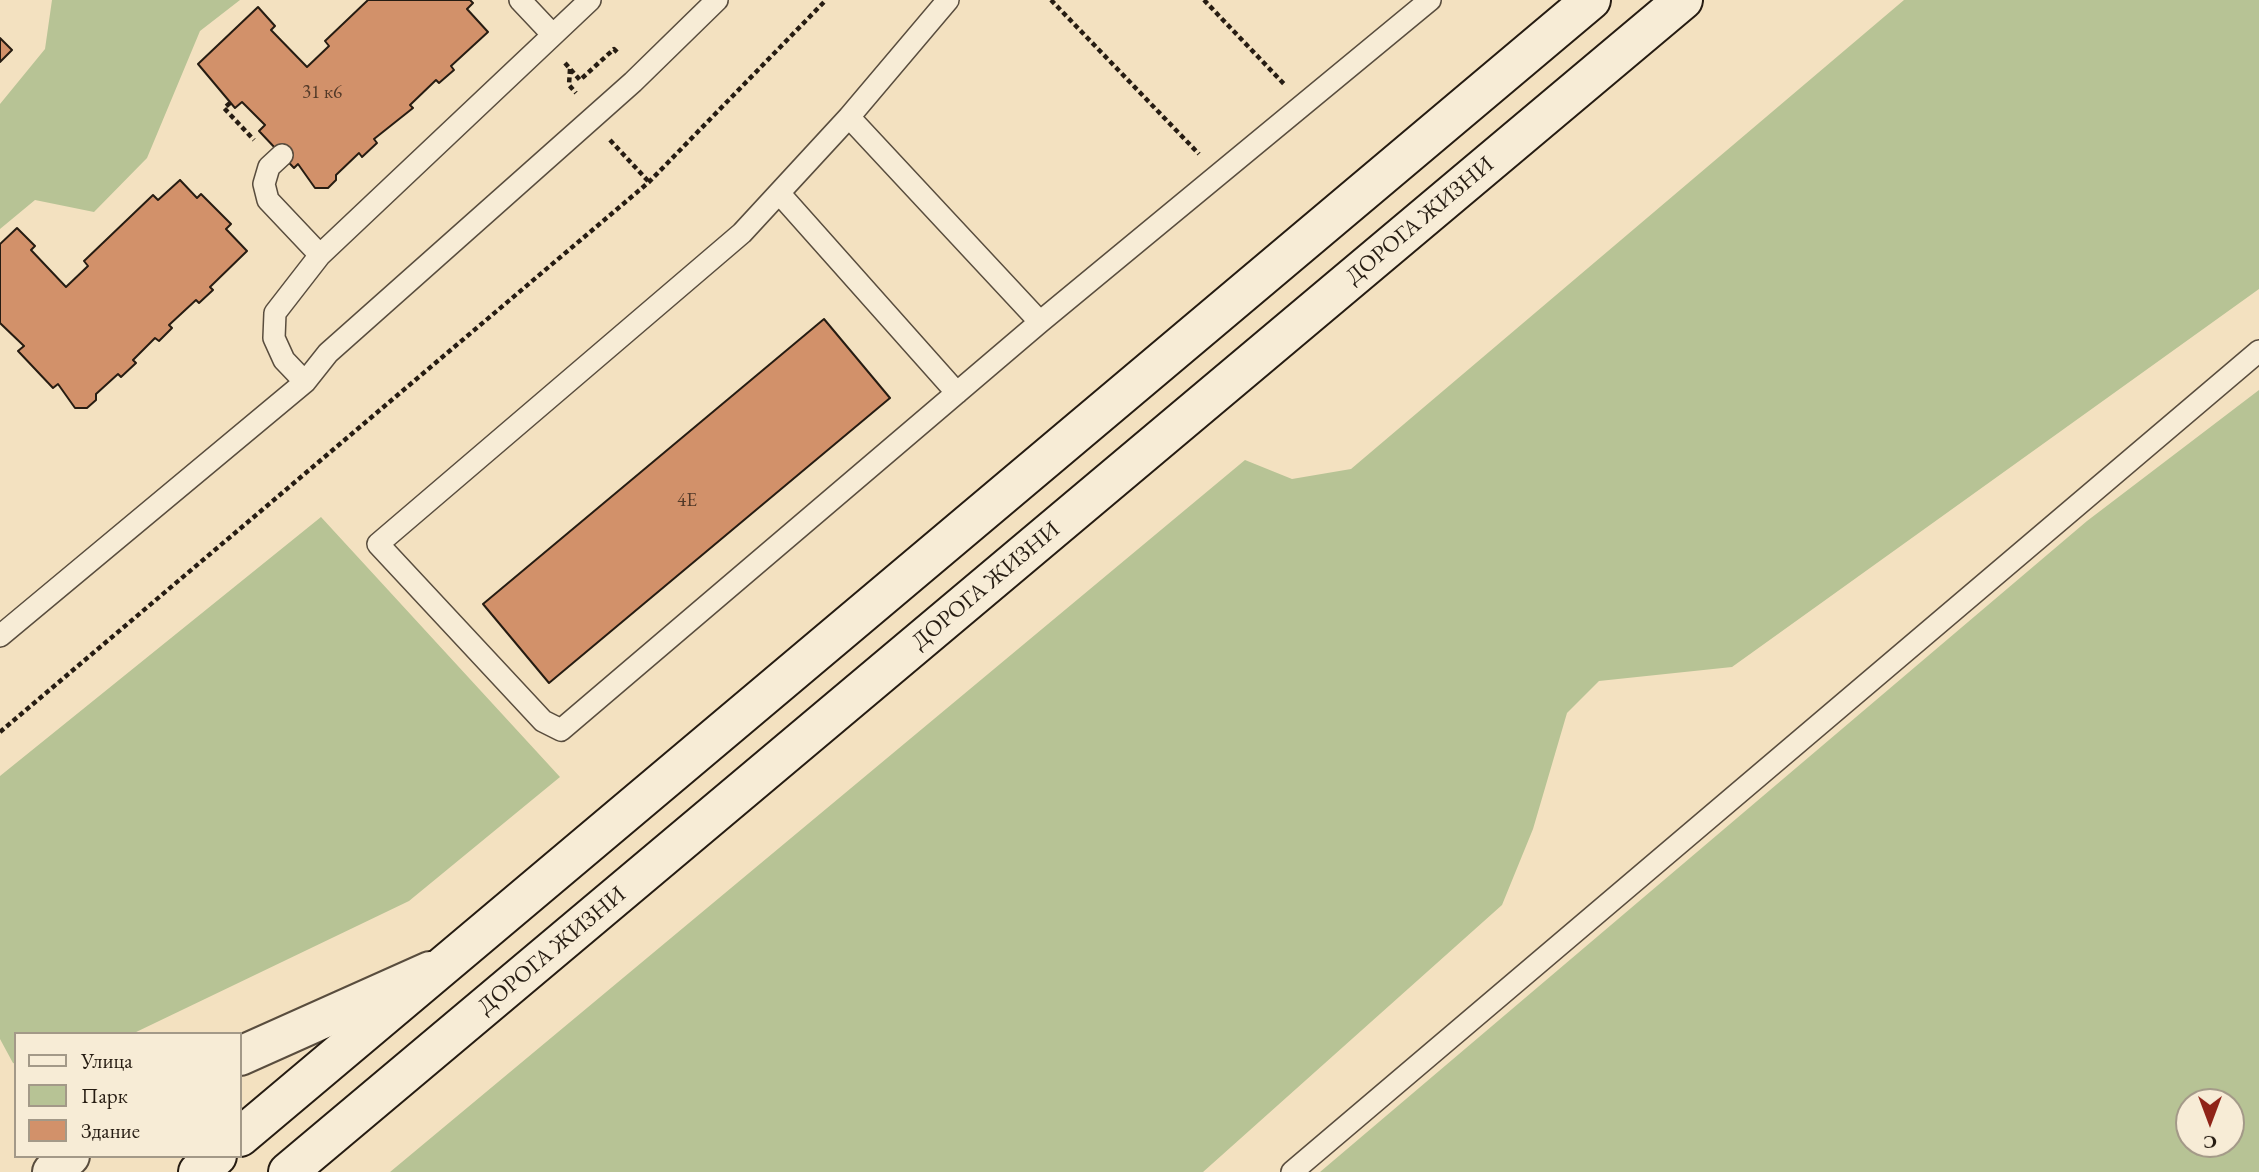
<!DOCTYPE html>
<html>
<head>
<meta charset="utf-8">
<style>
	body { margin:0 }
	#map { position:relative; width:2259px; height:1172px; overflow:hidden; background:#f3e1c0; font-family:"EB Garamond",serif }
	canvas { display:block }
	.legend { position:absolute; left:14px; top:1032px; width:228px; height:126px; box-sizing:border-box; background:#f7ecd6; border:2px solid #a39988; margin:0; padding:9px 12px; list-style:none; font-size:21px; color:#261c12 }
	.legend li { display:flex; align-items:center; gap:14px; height:35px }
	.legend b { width:35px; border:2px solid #a39988 }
	.north { position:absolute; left:2175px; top:1088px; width:70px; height:70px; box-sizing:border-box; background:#f7ecd6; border:2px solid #a39988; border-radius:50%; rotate:180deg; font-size:19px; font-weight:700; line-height:28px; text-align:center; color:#261c12 }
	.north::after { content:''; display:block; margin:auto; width:24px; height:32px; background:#8f2418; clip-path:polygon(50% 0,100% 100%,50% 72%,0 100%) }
</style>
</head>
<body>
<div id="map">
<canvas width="2259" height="1172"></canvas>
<ul class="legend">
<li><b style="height:9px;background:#f7ecd6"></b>Улица</li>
<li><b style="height:19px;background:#b7c395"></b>Парк</li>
<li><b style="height:19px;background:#d2916a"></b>Здание</li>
</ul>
<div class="north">С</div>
</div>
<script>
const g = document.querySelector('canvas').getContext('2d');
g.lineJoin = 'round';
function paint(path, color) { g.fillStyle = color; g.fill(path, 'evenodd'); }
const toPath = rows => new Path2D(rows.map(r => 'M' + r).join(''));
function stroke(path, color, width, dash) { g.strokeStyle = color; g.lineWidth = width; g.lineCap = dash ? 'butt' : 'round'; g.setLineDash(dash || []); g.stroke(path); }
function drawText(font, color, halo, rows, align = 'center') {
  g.font = font + ' "EB Garamond",serif'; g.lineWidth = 5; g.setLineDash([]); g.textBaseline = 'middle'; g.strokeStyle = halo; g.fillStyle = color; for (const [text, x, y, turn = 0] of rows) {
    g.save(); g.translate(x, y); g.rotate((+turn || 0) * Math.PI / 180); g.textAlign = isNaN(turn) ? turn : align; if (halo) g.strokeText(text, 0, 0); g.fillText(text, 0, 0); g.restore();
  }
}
paint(toPath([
	[52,0,240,0,200,31,147,158,94,212,35,200,0,229,0,104,45,49],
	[1904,0,2259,0,2259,289,1732,667,1599,681,1567,713,1533,829,1502,905,1203,1172,390,1172,1245,460,1292,479,1351,469],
	[2259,390,2259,1172,1320,1172,2087,521],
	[2231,1102,2231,1144,2189,1144,2189,1102],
	[321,517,560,777,409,901,132,1034,16,1034,16,1064,13,1063,0,1039,0,776]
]), '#b7c395');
const building = toPath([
	[368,0,470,0,473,3,467,9,488,32,451,66,454,70,439,83,436,80,410,105,413,108,374,139,377,143,362,157,359,153,336,175,336,180,328,188,315,188,298,164,294,168,259,131,265,125,242,102,235,108,198,64,258,7,275,26,271,30,307,67,329,46,325,41,368,0],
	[0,38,12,50,0,62,0,38],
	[180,180,197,198,201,194,231,224,226,229,247,251,210,287,213,290,199,303,196,300,169,325,172,328,159,341,155,338,133,360,136,363,121,377,118,374,96,394,96,400,87,408,75,408,58,384,53,388,18,351,24,346,0,323,0,244,17,228,35,246,31,250,66,287,88,266,84,261,153,195,158,200,180,180],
	[824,319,890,398,549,683,483,604,824,319]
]);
paint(building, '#d2916a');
stroke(building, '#261c12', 2);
const lane = toPath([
	[520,0,553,35],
	[948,0,849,117,742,233,378,544,543,721,561,730,1040,322,1430,0],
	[849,117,1040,322],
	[282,155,269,167,264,184,268,200,320,255,590,0],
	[779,193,957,393],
	[305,382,284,360,274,338,275,313,320,255],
	[0,636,305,382,328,353,633,82,717,0],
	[1292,1172,2259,351]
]);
const street = toPath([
	[240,1056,430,971],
	[52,1172,70,1156]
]);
const secondary = toPath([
	[240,1137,1591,0],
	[198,1172,217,1156],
	[288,1172,1683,0]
]);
stroke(lane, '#594d3e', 24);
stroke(street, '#594d3e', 42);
stroke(secondary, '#261c12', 42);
stroke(toPath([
	[1051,0,1199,154],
	[1204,0,1284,84],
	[565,63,580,80,614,49,619,54],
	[570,69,569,85,576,93],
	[230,103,224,108,254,140],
	[610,140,649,182],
	[0,732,649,182,826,0]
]), '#261c12', 4.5, [5, 3.5]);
stroke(lane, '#f7ecd6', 21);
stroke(street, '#f7ecd6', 38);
stroke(secondary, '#f7ecd6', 38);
drawText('19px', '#513928', null, [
	["31 к6",322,93],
	["4Е",687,501]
]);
drawText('23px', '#261c12', '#f7ecd6', [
	["ДОРОГА ЖИЗНИ",1420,221,-40],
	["ДОРОГА ЖИЗНИ",986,586,-40],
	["ДОРОГА ЖИЗНИ",552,951,-40]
]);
</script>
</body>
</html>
